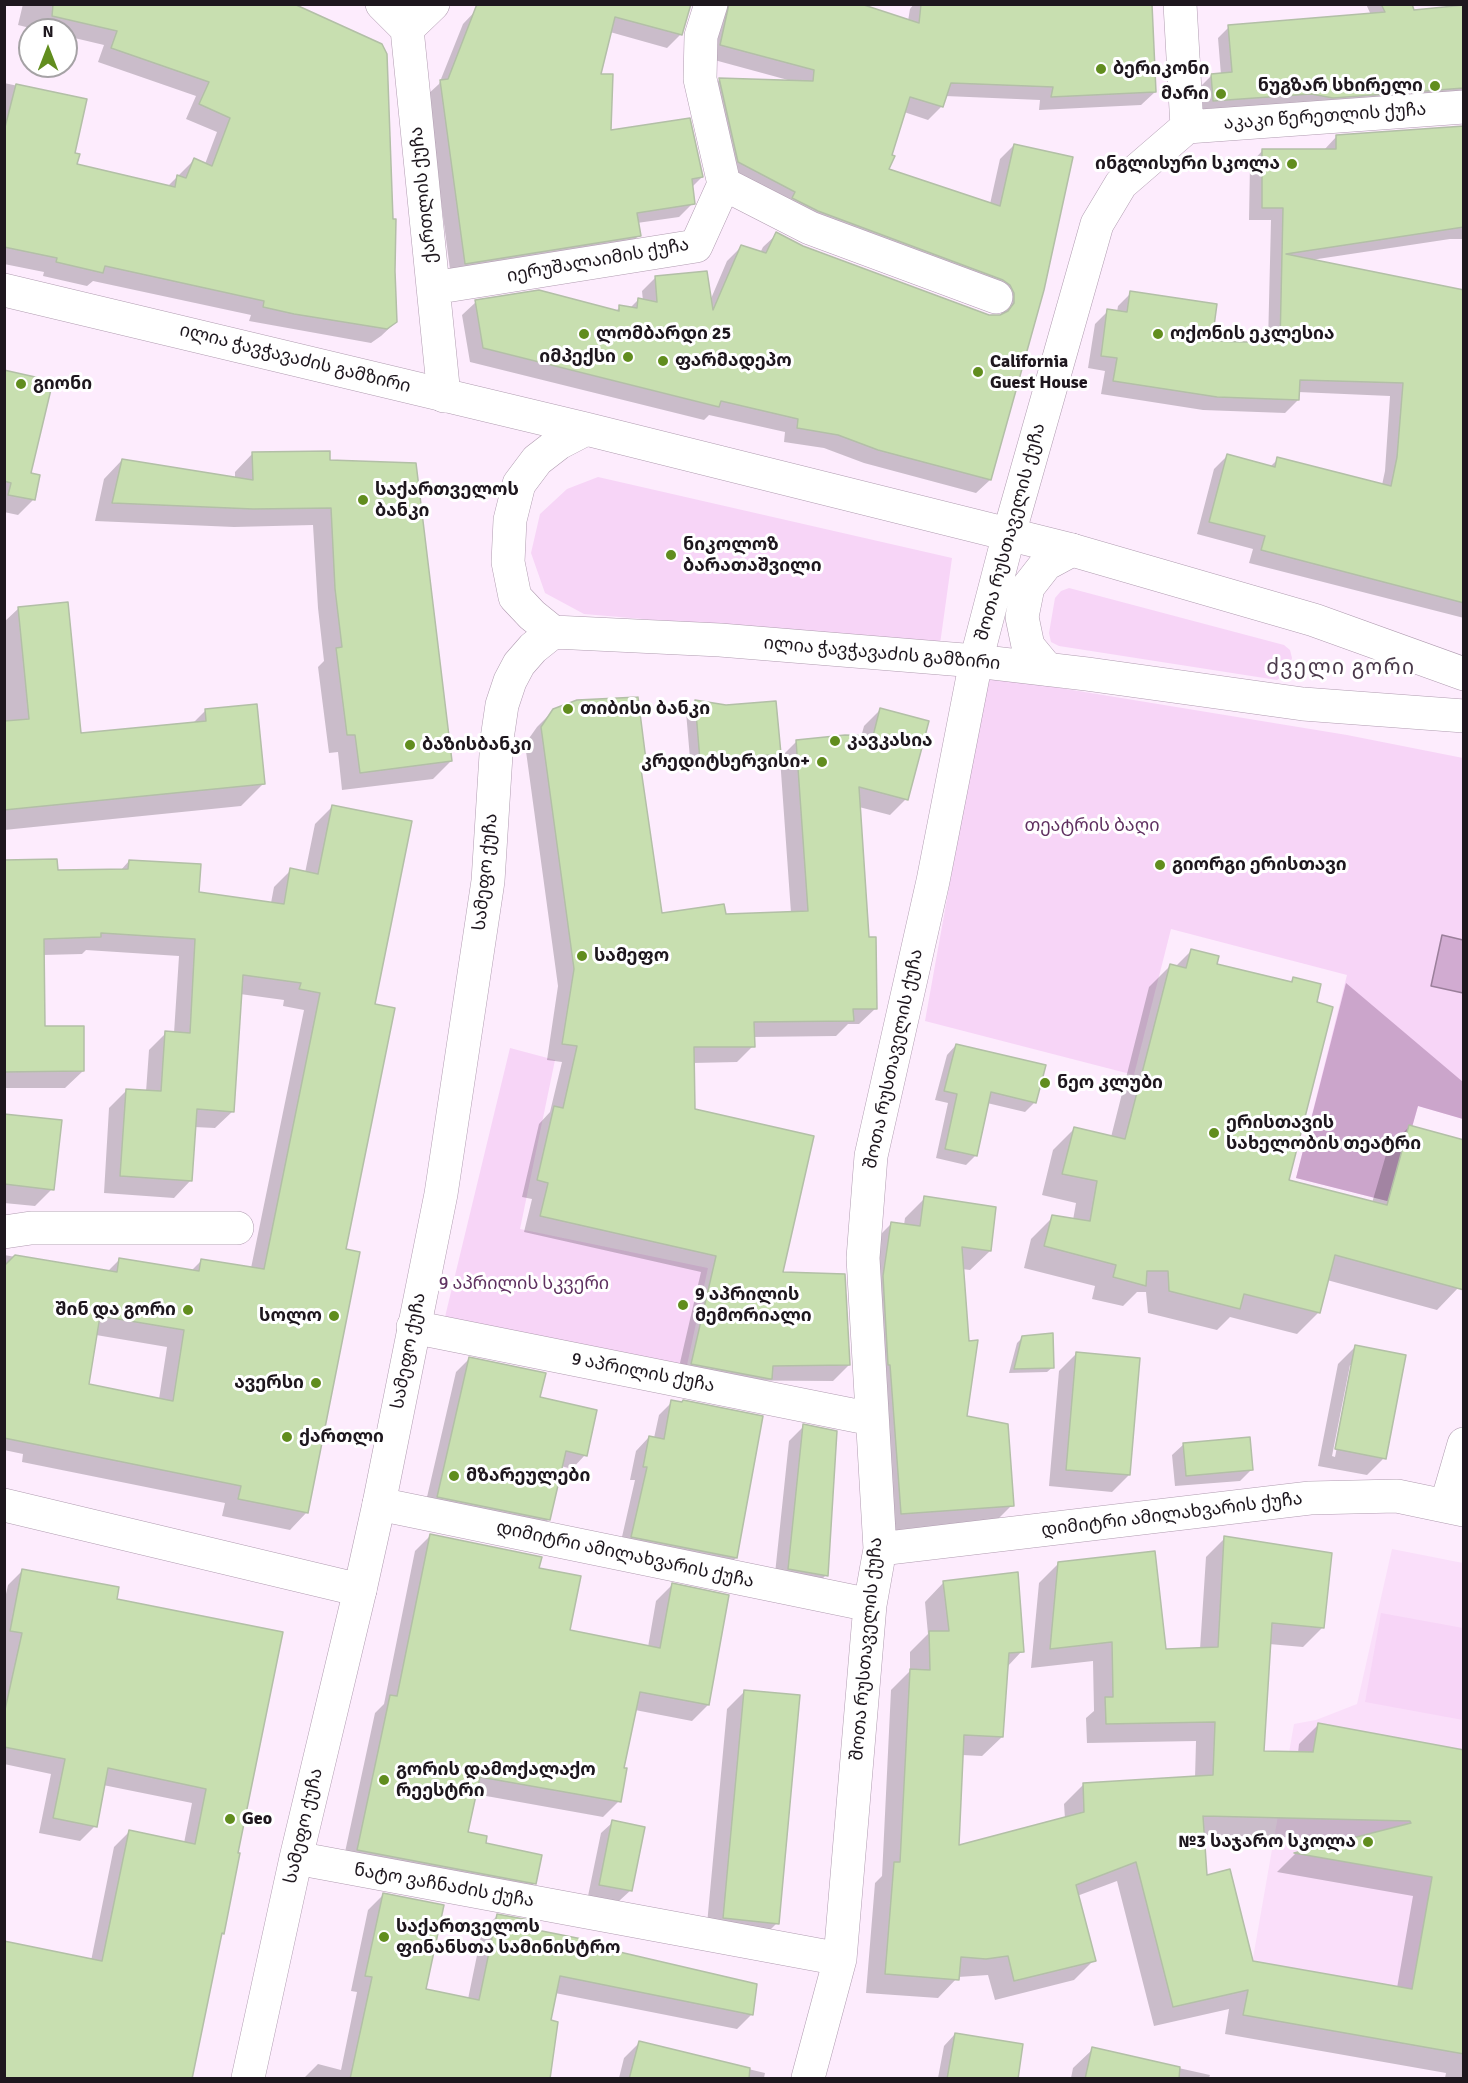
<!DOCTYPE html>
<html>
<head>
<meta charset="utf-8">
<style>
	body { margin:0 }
	#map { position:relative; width:1468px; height:2083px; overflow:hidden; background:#fdecfd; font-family:Signika,sans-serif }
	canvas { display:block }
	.frame { position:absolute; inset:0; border:6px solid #1e171e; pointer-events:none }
	.north { position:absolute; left:18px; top:18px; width:60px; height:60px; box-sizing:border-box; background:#fff; border:2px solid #a5a2a5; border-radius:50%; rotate:0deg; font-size:16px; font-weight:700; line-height:24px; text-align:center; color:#1e171e }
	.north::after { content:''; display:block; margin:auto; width:21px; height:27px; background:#618d1e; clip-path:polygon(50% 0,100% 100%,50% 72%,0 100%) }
</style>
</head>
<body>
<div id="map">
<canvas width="1468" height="2083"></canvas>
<div class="frame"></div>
<div class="north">N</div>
</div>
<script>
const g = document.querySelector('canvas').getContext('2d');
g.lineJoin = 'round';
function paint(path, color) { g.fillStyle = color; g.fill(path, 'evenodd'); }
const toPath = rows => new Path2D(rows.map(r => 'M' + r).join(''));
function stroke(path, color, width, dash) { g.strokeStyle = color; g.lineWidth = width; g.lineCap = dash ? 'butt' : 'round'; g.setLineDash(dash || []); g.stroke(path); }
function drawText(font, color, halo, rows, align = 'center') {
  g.font = font + ' Signika,"Noto Sans Georgian",sans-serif'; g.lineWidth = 6; g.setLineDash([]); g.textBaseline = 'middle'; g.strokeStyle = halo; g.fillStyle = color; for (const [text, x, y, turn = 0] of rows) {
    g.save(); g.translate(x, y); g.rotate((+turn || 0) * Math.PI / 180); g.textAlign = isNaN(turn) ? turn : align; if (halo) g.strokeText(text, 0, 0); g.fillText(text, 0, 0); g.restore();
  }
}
paint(toPath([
	[1392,1549,1463,1563,1463,2054,1243,2015,1294,1724,1316,1720,1357,1704]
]), '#fadffa');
paint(toPath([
	[598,477,952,558,940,644,584,614,545,593,531,553,540,514,567,489],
	[1069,588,1284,645,1290,650,1292,658,1289,668,1285,674,1277,680,1059,646,1051,642,1049,633,1055,598,1061,591],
	[987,676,1347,735,1463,758,1463,1119,1418,1106,1391,1202,1296,1178,1347,975,1171,929,1134,1075,925,1021],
	[510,1048,555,1060,520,1229,708,1268,686,1370,444,1321],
	[1381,1613,1463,1628,1463,1720,1365,1702]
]), '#f7d5f7');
paint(toPath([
	[1346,983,1463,1082,1463,1119,1418,1106,1391,1202,1296,1178]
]), '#cba5cb');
const water = toPath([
	[1442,935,1463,940,1463,993,1431,986,1442,935]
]);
paint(water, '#d1abd1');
stroke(water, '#9b7f9b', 1.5);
paint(toPath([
	[23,4,290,4,393,271,396,322,381,336,371,343,249,321,251,315,93,281,87,286,43,276,44,272,4,264,4,83,85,100,73,154,76,166,167,187,194,160,205,164,217,132,186,119,196,96,98,62,104,45,66,36,66,30,38,30,18,25],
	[482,4,690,4,681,34,667,48,610,32,599,75,610,132,702,177,692,187,693,203,679,217,637,223,639,235,626,249,451,277,427,95,439,84,463,24],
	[710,4,864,4,863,7,908,21,910,9,914,4,1151,4,1155,92,1141,105,1039,110,1040,100,945,96,942,106,928,120,904,112,887,169,990,204,1000,159,1014,145,1071,158,990,480,976,493,864,463,824,448,784,442,785,432,709,415,704,420,470,362,462,315,476,302,615,312,620,307,630,308,638,300,643,301,642,291,655,278,710,301,727,261,741,247,760,253,763,247,777,234,803,247,989,316,1001,316,1001,308,725,176,706,93,720,79,788,80,707,58],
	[1366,4,1410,4,1413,11,1464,7,1464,92,1203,112,1201,86,1212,75,1221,75,1218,38,1229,27,1371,15],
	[1464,135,1464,239,1450,239,1311,260,1464,292,1464,618,1249,563,1253,549,1197,534,1214,469,1227,456,1270,467,1278,459,1382,485,1385,471,1390,396,1298,392,1298,400,1285,413,1203,410,1101,394,1105,371,1088,368,1095,324,1108,311,1117,312,1118,306,1131,293,1210,342,1268,344,1271,220,1249,220,1250,164,1263,150,1324,150,1337,136],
	[4,371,29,474,38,476,33,500,18,515,4,512],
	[253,453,329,462,451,761,433,779,342,790,338,752,329,753,318,667,324,661,318,608,313,525,234,527,95,521,104,479,122,460,235,479,235,472],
	[19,608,80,734,192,724,205,711,264,783,241,806,4,830,4,622],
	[696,702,779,753,769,763,691,770,686,712],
	[554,710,646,767,640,773,660,915,725,916,791,913,780,758,796,742,861,737,864,726,880,710,906,799,890,815,859,807,868,938,876,1008,859,1024,848,1024,836,1036,753,1037,753,1046,737,1062,693,1063,693,1110,781,1274,849,1365,833,1381,676,1380,701,1272,524,1232,532,1199,522,1197,539,1124,550,1112,562,1062,547,1060,558,986,525,744,537,727],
	[332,807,373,1005,345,1250,307,1512,290,1530,222,1516,225,1503,22,1462,23,1454,4,1450,4,1255,107,1272,119,1260,191,1271,202,1260,251,1268,304,1010,283,1006,284,1000,240,994,233,1111,215,1128,194,1127,191,1180,174,1198,104,1193,109,1108,127,1090,146,1092,149,1050,166,1033,174,1033,179,956,86,950,82,954,43,955,44,1028,83,1071,65,1088,4,1088,4,862,56,872,120,871,129,861,198,893,271,903,274,887,291,870,305,873,315,824],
	[96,1335,167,1347,159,1399,87,1385],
	[1192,950,1215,965,1289,983,1293,979,1288,1181,1372,1203,1388,1148,1409,1127,1458,1288,1437,1310,1327,1280,1319,1312,1297,1334,1230,1317,1217,1330,1148,1313,1146,1292,1137,1292,1123,1306,1092,1299,1095,1286,1024,1268,1031,1239,1053,1217,1073,1220,1076,1203,1042,1195,1053,1150,1075,1128,1111,1137,1149,987,1170,966,1175,967],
	[956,1045,1035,1102,1025,1112,987,1103,976,1155,966,1165,936,1158,948,1103,935,1100,947,1055],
	[4,1115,52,1189,35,1206,4,1203],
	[925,1198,990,1251,970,1270,962,1269,966,1418,1012,1505,993,1524,882,1532,872,1243,892,1223,904,1225,905,1218],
	[1022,1338,1053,1367,1047,1372,1009,1373,1017,1343],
	[1355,1347,1384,1458,1367,1475,1318,1466,1338,1364],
	[1350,1365,1353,1365,1335,1457,1332,1456],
	[1076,1354,1129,1475,1112,1492,1049,1486,1059,1371],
	[469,1359,538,1399,585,1455,572,1469,561,1466,549,1519,535,1533,424,1510,456,1372],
	[672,1402,762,1418,736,1558,722,1571,619,1550,635,1480,630,1480,636,1451,649,1437,654,1438,659,1415],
	[804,1426,826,1575,812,1590,774,1583,789,1441],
	[1184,1444,1251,1470,1240,1481,1175,1486,1172,1455],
	[431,1535,537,1569,568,1631,648,1647,656,1601,672,1585,708,1705,692,1721,635,1710,623,1769,619,1801,603,1817,475,1794,466,1834,535,1883,519,1899,342,1866,375,1713,384,1704,415,1551],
	[1225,1538,1323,1627,1303,1647,1269,1644,1262,1752,1298,1753,1299,1744,1319,1724,1464,1751,1464,2078,1445,2078,1446,2073,1225,2034,1229,2009,1154,2026,1117,1881,1077,1896,1094,1960,1074,1980,995,2000,988,1975,958,1977,938,1998,866,1993,875,1883,882,1876,891,1690,910,1671,910,1652,928,1634,925,1602,944,1582,1022,1651,1007,1667,1002,1737,982,1756,962,1755,957,1847,1065,1819,1064,1804,1083,1785,1195,1778,1196,1741,1087,1743,1086,1718,1094,1711,1093,1661,1031,1668,1039,1583,1058,1564,1164,1650,1200,1649,1206,1557],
	[1203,1835,1352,1839,1295,1854,1277,1872,1413,1896,1397,1988,1251,1962,1206,1877],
	[23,1570,115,1601,281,1633,236,1854,223,1933,220,1935,191,2078,91,1961,114,1847,129,1832,184,1843,192,1803,103,1785,95,1826,80,1841,39,1833,51,1774,4,1764,4,1603,8,1585],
	[745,1691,777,1923,760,1940,706,1935,727,1709],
	[613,1822,631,1890,619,1901,588,1896,601,1833],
	[383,1895,424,1990,468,1999,482,1931,497,1916,525,1929,579,1944,752,2014,737,2029,555,1993,549,2021,548,2078,304,2078,318,2064,341,2070,357,1992,351,1991,368,1910],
	[955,2034,1016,2078,938,2078,944,2046],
	[639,2043,765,2073,764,2078,619,2078,624,2058],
	[1093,2049,1210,2075,1209,2078,1071,2078,1073,2068]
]), '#0003');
const building = toPath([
	[53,4,294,4,382,44,387,54,393,219,396,219,395,271,397,322,387,329,294,314,263,307,264,301,105,266,103,273,56,262,57,258,4,247,4,131,16,84,87,99,75,153,80,154,77,164,175,187,177,175,186,178,194,158,212,166,230,118,199,104,209,82,111,48,117,31,52,16,53,4],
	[477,4,691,4,682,35,615,17,601,74,613,74,611,130,690,118,703,177,692,179,695,204,637,213,641,236,465,264,440,80,448,79,477,4],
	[729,4,861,4,919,23,921,4,1152,4,1156,92,1051,97,1053,87,951,83,943,107,910,97,892,155,895,156,889,169,1000,206,1014,144,1073,157,1044,290,991,480,878,450,838,435,797,428,798,419,721,401,719,407,483,348,475,300,539,290,619,311,619,305,637,308,638,298,657,302,655,276,707,271,713,310,741,245,766,253,776,232,803,246,989,315,1000,315,1008,311,1014,303,1014,293,1010,285,1003,280,818,211,792,198,795,192,738,162,719,78,813,81,814,70,720,45,729,4],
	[1381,4,1412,4,1414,10,1464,5,1464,88,1333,98,1311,94,1213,101,1211,74,1232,72,1228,25,1385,12,1381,4],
	[1464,126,1464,227,1286,254,1464,290,1464,603,1261,550,1265,536,1209,522,1227,454,1275,467,1277,457,1391,486,1397,457,1403,383,1300,380,1299,400,1217,397,1113,381,1117,358,1101,356,1107,309,1127,312,1130,291,1217,304,1212,341,1280,343,1283,208,1262,208,1262,149,1336,149,1336,135,1464,126],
	[4,370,53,381,31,473,40,475,35,500,8,495,11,483,4,481,4,370],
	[330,451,330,460,416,463,452,761,360,773,355,735,347,735,336,648,342,647,335,589,331,508,253,509,112,503,122,459,253,480,252,452,330,451],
	[68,602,81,733,206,721,205,709,257,704,265,784,4,810,4,721,29,719,18,607,68,602],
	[638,697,647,768,641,769,662,913,724,904,726,914,808,911,796,740,845,735,873,736,880,708,929,721,908,800,859,787,869,937,876,937,877,1009,853,1009,854,1021,754,1022,755,1047,694,1047,695,1109,814,1136,783,1272,845,1274,850,1365,773,1366,772,1379,770,1379,691,1364,716,1256,540,1216,548,1183,537,1180,554,1106,563,1108,577,1046,562,1044,574,969,541,727,553,709,577,700,638,697],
	[695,700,726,705,776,701,781,754,700,761,695,700],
	[332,805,412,821,375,1004,395,1008,346,1249,360,1252,308,1513,238,1499,241,1486,4,1438,4,1266,15,1255,117,1272,119,1258,199,1271,201,1259,264,1269,320,993,299,989,301,983,243,975,234,1112,197,1109,192,1181,120,1176,126,1089,161,1091,165,1031,190,1033,195,939,101,933,101,937,44,939,45,1026,84,1026,84,1071,4,1072,4,860,57,859,58,870,128,869,129,860,201,864,199,892,284,904,290,868,318,874,332,805],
	[100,1316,184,1330,173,1401,89,1384,100,1316],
	[1191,949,1219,956,1217,964,1292,982,1293,977,1321,984,1317,1002,1333,1007,1289,1180,1387,1205,1409,1125,1464,1140,1464,1290,1335,1255,1320,1313,1244,1294,1240,1309,1169,1291,1168,1271,1147,1271,1146,1286,1113,1277,1116,1265,1044,1246,1052,1215,1090,1221,1097,1181,1062,1174,1074,1127,1125,1139,1170,964,1186,968,1191,949],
	[956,1044,1046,1065,1036,1103,991,1092,977,1156,945,1149,957,1094,944,1091,956,1044],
	[4,1114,62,1120,54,1190,4,1184,4,1114],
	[924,1196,996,1207,991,1251,962,1247,969,1341,978,1340,967,1416,1008,1424,1014,1506,901,1514,890,1365,888,1365,883,1276,891,1222,920,1226,924,1196],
	[1053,1333,1054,1368,1014,1369,1022,1336,1053,1333],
	[1355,1345,1406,1355,1386,1459,1335,1449,1355,1345],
	[1076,1352,1140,1358,1130,1475,1066,1470,1076,1352],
	[469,1357,546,1373,540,1397,597,1410,587,1456,566,1451,550,1520,437,1497,469,1357],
	[671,1400,682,1402,683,1400,763,1416,737,1558,631,1537,647,1467,643,1467,649,1436,664,1439,671,1400],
	[803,1424,837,1431,828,1576,788,1569,803,1424],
	[1250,1437,1253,1470,1186,1476,1183,1443,1250,1437],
	[430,1534,542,1557,539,1568,581,1576,570,1630,660,1648,672,1583,729,1595,709,1705,640,1692,624,1768,627,1768,621,1802,480,1777,468,1832,487,1836,486,1843,542,1855,536,1884,357,1850,390,1695,397,1696,430,1534],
	[1224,1536,1332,1553,1324,1628,1272,1623,1264,1751,1313,1752,1318,1723,1464,1750,1464,2054,1243,2015,1248,1990,1173,2007,1136,1862,1076,1885,1096,1961,1014,1981,1008,1956,986,1959,961,1957,959,1980,885,1974,894,1862,900,1862,910,1669,930,1670,929,1631,949,1631,943,1581,1018,1572,1024,1652,1009,1653,1003,1737,964,1735,959,1845,1084,1812,1083,1783,1213,1775,1215,1722,1106,1724,1105,1697,1113,1697,1112,1642,1050,1649,1058,1562,1155,1551,1166,1649,1218,1647,1224,1536],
	[1203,1816,1410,1821,1411,1823,1294,1853,1432,1877,1412,1989,1253,1961,1230,1869,1207,1875,1203,1816],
	[22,1569,119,1587,117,1599,283,1632,238,1853,240,1853,224,1934,222,1933,192,2079,4,2079,4,1941,102,1961,129,1830,195,1844,206,1789,108,1768,97,1827,53,1818,65,1759,4,1747,4,1714,22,1633,10,1631,22,1569],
	[744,1690,800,1695,779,1924,723,1918,744,1690],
	[612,1820,645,1827,632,1891,599,1885,612,1820],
	[383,1893,444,1905,426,1989,479,2000,497,1914,529,1920,527,1928,582,1939,581,1943,757,1984,753,2015,560,1976,551,2020,558,2022,550,2079,350,2079,372,1977,365,1976,383,1893],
	[955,2033,1023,2044,1018,2079,947,2079,955,2033],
	[639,2041,750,2068,749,2079,629,2079,639,2041],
	[1092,2047,1180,2067,1179,2079,1085,2079,1092,2047]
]);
paint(building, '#c8dfb0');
stroke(building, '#b3bfa7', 1.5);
const street = toPath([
	[382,4,407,29,444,396],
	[711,4,701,36,700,79,724,184],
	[1180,4,1187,127],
	[407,29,433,4],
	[1187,127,1464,107],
	[433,288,696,246,724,184,810,228,996,297],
	[1047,669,1028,646,1022,617,1028,587,1046,564,1072,550],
	[4,1232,31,1228,237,1228],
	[413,1327,872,1419],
	[379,1504,870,1605],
	[1446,1506,1464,1444],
	[880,1549,1310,1498,1397,1496,1464,1510],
	[296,1858,840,1959],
	[248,2078,296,1858,360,1590],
	[808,2078,840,1959,870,1605,880,1549,863,1258,871,1156,933,881,976,661,1009,534,1097,224,1121,184,1187,127]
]);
const secondary = toPath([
	[4,290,586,429,1072,550,1314,620,1464,674],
	[586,429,559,443,537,460,519,484,510,520,508,562,515,597,532,615,553,632,720,640,976,661,1087,674,1303,704,1464,716],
	[4,1505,360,1590,379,1504,441,1194,488,881,497,739,502,705,510,681,519,664,533,648,553,632]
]);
stroke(street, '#b09cb0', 34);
stroke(secondary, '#b09cb0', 34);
stroke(street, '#fff', 33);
stroke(secondary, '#fff', 33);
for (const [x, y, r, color] of [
	[1101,69,6,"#618d1e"],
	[1435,86,6,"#618d1e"],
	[1221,94,6,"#618d1e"],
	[1292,164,6,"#618d1e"],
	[584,334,6,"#618d1e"],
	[1158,334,6,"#618d1e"],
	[628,357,6,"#618d1e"],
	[663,361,6,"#618d1e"],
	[978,372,6,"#618d1e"],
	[21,384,6,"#618d1e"],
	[363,500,6,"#618d1e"],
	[671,555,6,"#618d1e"],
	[568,709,6,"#618d1e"],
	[835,741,6,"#618d1e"],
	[410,745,6,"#618d1e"],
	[822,762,6,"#618d1e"],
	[1160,865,6,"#618d1e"],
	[582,956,6,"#618d1e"],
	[1045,1083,6,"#618d1e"],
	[1214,1133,6,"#618d1e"],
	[683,1305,6,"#618d1e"],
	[188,1310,6,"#618d1e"],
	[334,1316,6,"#618d1e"],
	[316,1383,6,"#618d1e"],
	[287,1437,6,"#618d1e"],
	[454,1476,6,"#618d1e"],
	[384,1780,6,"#618d1e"],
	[230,1819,6,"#618d1e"],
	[1368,1842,6,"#618d1e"],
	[384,1937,6,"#618d1e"]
]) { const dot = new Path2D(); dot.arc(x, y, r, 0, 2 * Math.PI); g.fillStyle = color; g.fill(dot); stroke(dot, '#fff', 2); }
drawText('bold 18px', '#1e171e', '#fff', [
	["ბერიკონი",1113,69],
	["ნუგზარ სხირელი",1423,86,"right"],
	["მარი",1209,94,"right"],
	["ინგლისური სკოლა",1280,164,"right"],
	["ლომბარდი 25",596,334],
	["ოქონის ეკლესია",1170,334],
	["იმპექსი",616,357,"right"],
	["ფარმადეპო",675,361],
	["California",990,362],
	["Guest House",990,383],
	["გიონი",33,384],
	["საქართველოს",375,490],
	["ბანკი",375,511],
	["ნიკოლოზ",683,545],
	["ბარათაშვილი",683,566],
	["თიბისი ბანკი",580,709],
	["კავკასია",847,741],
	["ბაზისბანკი",422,745],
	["კრედიტსერვისი+",810,762,"right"],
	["გიორგი ერისთავი",1172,865],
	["სამეფო",594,956],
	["ნეო კლუბი",1057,1083],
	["ერისთავის",1226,1123],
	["სახელობის თეატრი",1226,1144],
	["9 აპრილის",695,1295],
	["მემორიალი",695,1316],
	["შინ და გორი",176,1310,"right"],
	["სოლო",322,1316,"right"],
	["ავერსი",304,1383,"right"],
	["ქართლი",299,1437],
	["მზარეულები",466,1476],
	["გორის დამოქალაქო",396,1770],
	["რეესტრი",396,1791],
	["Geo",242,1819],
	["№3 საჯარო სკოლა",1356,1842,"right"],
	["საქართველოს",396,1927],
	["ფინანსთა სამინისტრო",396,1948]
], 'left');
drawText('18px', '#1e171e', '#fff', [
	["აკაკი წერეთლის ქუჩა",1325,117,-4],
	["ქართლის ქუჩა",424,195,-96],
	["იერუშალაიმის ქუჩა",598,261,-10],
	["ილია ჭავჭავაძის გამზირი",295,359,14],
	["შოთა რუსთაველის ქუჩა",1011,532,-75],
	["ილია ჭავჭავაძის გამზირი",882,654,5],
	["სამეფო ქუჩა",486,872,-84],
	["შოთა რუსთაველის ქუჩა",894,1059,-78],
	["სამეფო ქუჩა",409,1351,-79],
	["9 აპრილის ქუჩა",643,1373,11],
	["დიმიტრი ამილახვარის ქუჩა",1172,1515,-7],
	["დიმიტრი ამილახვარის ქუჩა",625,1555,12],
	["შოთა რუსთაველის ქუჩა",867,1649,-85],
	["სამეფო ქუჩა",304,1826,-77],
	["ნატო ვაჩნაძის ქუჩა",444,1886,10]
]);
drawText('18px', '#5f3060', '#fff', [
	["თეატრის ბაღი",1092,826],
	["9 აპრილის სკვერი",524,1284]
]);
g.letterSpacing = '1.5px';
drawText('21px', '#4a394a', '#fff', [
	["ძველი გორი",1341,668]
]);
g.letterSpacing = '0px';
</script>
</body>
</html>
